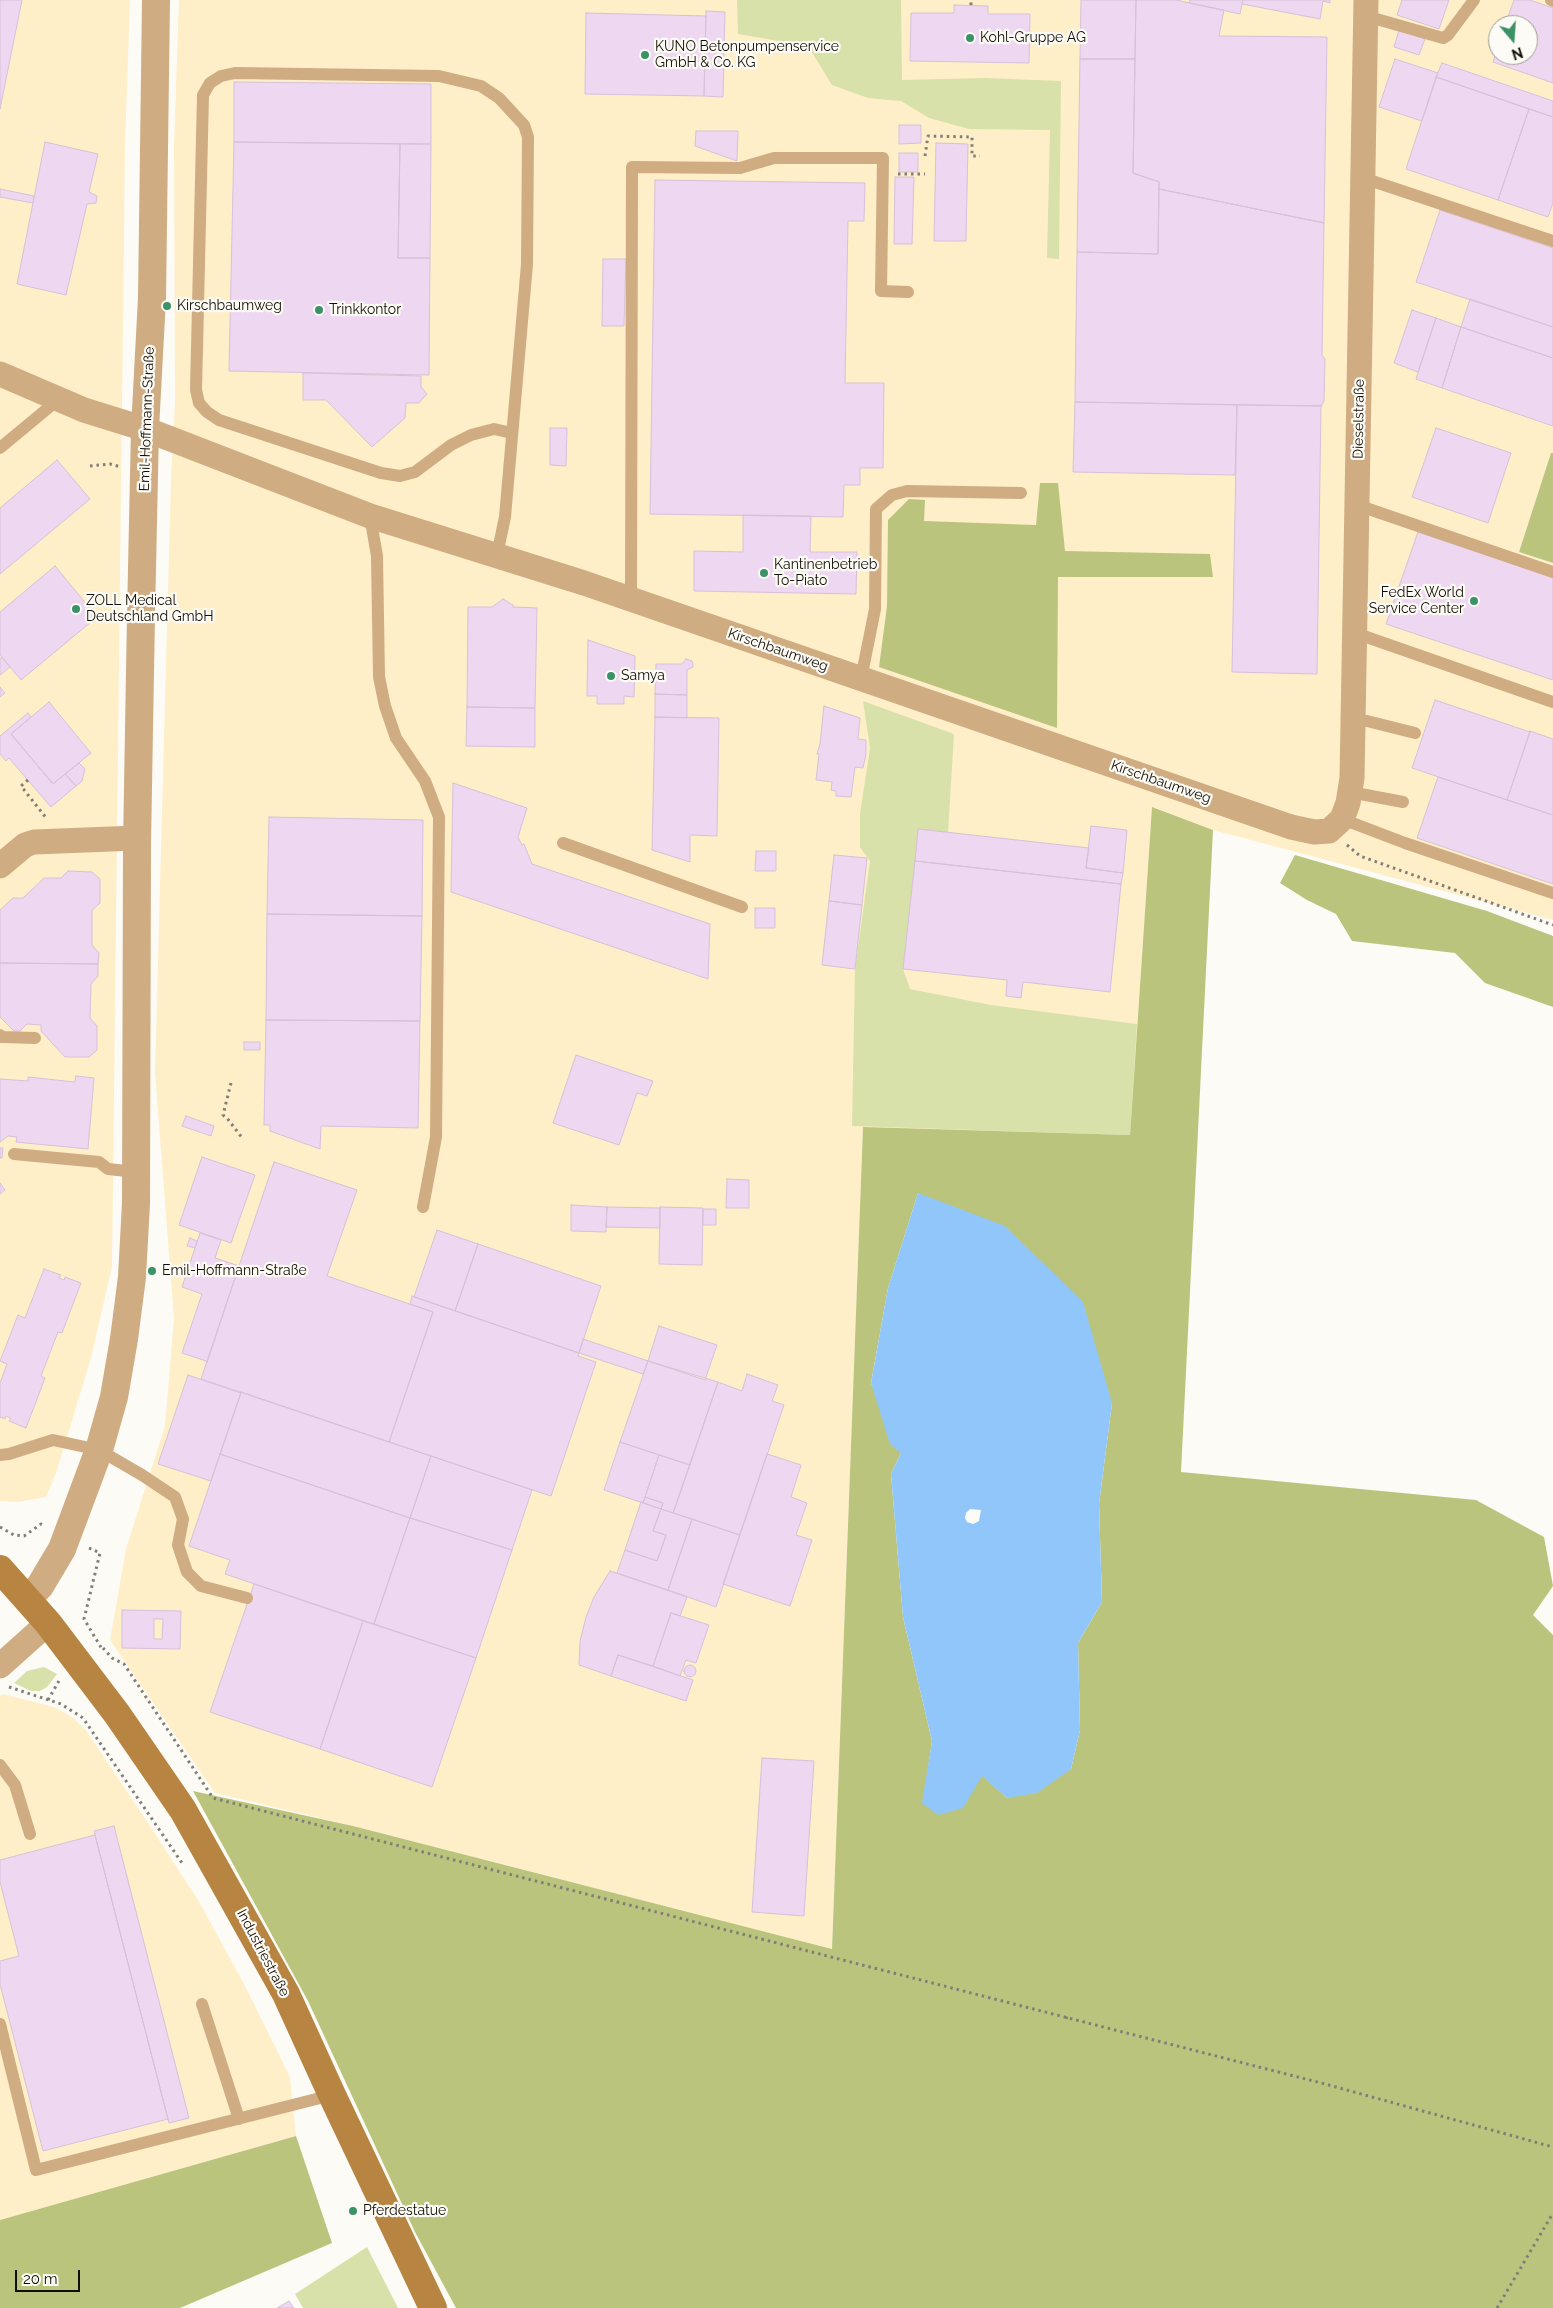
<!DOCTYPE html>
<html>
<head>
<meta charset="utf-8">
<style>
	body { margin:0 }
	#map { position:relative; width:1553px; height:2308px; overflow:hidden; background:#fdfbf5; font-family:Raleway,sans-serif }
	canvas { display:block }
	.north { position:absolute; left:1488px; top:15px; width:50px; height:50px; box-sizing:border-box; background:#fdfbf5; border:1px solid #9f9c95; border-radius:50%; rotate:162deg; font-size:14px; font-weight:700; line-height:20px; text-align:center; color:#120e05 }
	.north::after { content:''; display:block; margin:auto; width:18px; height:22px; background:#3b9266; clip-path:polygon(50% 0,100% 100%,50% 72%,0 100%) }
	.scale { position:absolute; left:15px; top:2270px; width:65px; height:22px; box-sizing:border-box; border:2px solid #120e05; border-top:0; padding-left:6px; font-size:15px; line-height:18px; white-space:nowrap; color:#120e05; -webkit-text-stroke:4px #fdfbf5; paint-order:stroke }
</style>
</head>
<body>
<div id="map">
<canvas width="1553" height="2308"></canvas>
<div class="north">N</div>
<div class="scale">20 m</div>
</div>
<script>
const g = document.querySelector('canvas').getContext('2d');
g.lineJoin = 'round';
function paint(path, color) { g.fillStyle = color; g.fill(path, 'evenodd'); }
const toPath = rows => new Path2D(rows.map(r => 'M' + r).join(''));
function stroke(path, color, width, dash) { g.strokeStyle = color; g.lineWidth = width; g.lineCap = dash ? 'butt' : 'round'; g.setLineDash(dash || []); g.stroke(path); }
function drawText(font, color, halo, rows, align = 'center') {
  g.font = font + ' Raleway,sans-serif'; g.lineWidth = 4.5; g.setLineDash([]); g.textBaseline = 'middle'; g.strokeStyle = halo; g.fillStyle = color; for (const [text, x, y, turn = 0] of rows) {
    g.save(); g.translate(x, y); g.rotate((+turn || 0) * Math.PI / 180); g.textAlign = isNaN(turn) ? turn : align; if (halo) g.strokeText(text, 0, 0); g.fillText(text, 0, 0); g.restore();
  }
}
paint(toPath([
	[0,0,130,0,125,143,112,1266,91,1358,56,1473,46,1497,17,1502,0,1501],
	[179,0,1553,0,1553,453,1551,453,1519,552,1553,563,1553,920,1213,830,1152,807,1130,1135,863,1128,832,1949,353,1826,215,1793,110,1640,126,1549,165,1426,174,1319,155,1073,171,478,175,402,174,144],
	[1498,25,1528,25,1528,55,1498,55],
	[3,1694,54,1707,72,1717,85,1729,144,1817,198,1900,244,1984,290,2077,296,2136,0,2220,0,1696]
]), '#feefc9');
paint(toPath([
	[737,0,901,0,902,80,985,78,1061,81,1059,259,1047,258,1050,130,969,129,929,118,901,101,868,98,832,85,808,46,738,34],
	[863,701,954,734,948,833,903,969,910,989,991,1005,1137,1024,1130,1135,852,1126,855,969,870,861,860,847,860,814,870,748],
	[44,1667,57,1674,47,1687,40,1691,31,1691,14,1683,27,1671],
	[367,2247,398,2308,303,2308,295,2294]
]), '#d9e1aa');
paint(toPath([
	[1551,453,1553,453,1553,563,1519,552],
	[1040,483,1058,483,1065,551,1210,554,1213,577,1058,577,1057,728,879,667,887,606,888,520,909,499,925,500,924,521,1036,525],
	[1152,807,1213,830,1181,1472,1476,1500,1544,1537,1553,1586,1533,1615,1553,1635,1553,2308,456,2308,415,2232,308,2001,193,1791,353,1826,832,1949,863,1127,1130,1135],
	[918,1193,1112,1403,1099,1504,1102,1602,1078,1643,1080,1730,1071,1769,1007,1798,982,1775,923,1803,932,1741,903,1617,891,1474,901,1453,871,1383,888,1288],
	[1295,855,1487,911,1553,936,1553,1007,1485,983,1455,953,1352,941,1336,914,1307,900,1280,883],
	[296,2136,332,2243,180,2308,0,2308,0,2220]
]), '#bbc47d');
paint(toPath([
	[918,1193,1005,1226,1083,1302,1112,1403,1099,1504,1102,1602,1078,1643,1080,1730,1071,1769,1037,1793,1007,1798,982,1776,963,1808,938,1815,922,1803,932,1741,903,1617,891,1474,901,1453,890,1444,871,1383,888,1288],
	[970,1509,981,1510,979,1521,973,1524,967,1522,965,1518,966,1513]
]), '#91c6fb');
const building = toPath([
	[0,0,22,0,0,109,0,0],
	[1081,0,1136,0,1135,59,1080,59,1081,0],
	[1136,0,1176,0,1224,10,1219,36,1327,37,1324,223,1159,189,1159,182,1133,173,1136,0],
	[1190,0,1243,0,1240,14,1189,3,1190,0],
	[1243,0,1330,0,1330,3,1323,1,1320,19,1242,4,1243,0],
	[1402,0,1449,0,1439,29,1397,15,1402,0],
	[1514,0,1530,0,1553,8,1553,83,1493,62,1498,46,1498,55,1528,55,1528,25,1505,25,1514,0],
	[954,5,988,6,988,14,1030,14,1029,63,910,61,911,13,954,13,954,5],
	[706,11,725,12,723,97,704,96,706,11],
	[586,13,706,16,704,96,585,94,586,13],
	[1399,30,1425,39,1419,55,1394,47,1399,30],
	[1080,59,1135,59,1133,173,1159,182,1158,254,1077,252,1080,59],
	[1395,59,1438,73,1422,121,1379,107,1395,59],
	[1442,63,1553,101,1553,117,1436,77,1442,63],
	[1436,77,1529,109,1498,200,1406,169,1436,77],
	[234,82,431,84,431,144,234,142,234,82],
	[1529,109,1553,117,1553,203,1548,217,1498,200,1529,109],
	[899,125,921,125,921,143,899,144,899,125],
	[696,131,738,131,737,161,695,146,696,131],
	[45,142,98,154,89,192,97,196,96,203,87,204,66,295,17,284,45,142],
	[234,142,400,144,398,258,430,258,429,375,229,371,234,142],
	[936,143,968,144,966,241,934,241,936,143],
	[400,144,431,144,430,258,398,258,400,144],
	[899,153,918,153,918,172,899,172,899,153],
	[895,177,914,177,912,244,894,244,895,177],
	[655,180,865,183,864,221,848,221,845,383,884,383,883,468,860,468,860,485,844,485,843,517,650,514,655,180],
	[0,189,34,196,33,203,0,197,0,189],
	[1159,189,1324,223,1322,355,1325,359,1324,401,1321,406,1075,402,1077,252,1158,254,1159,189],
	[1440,210,1553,248,1553,327,1416,282,1440,210],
	[603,259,626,259,624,326,602,326,603,259],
	[1470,299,1553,327,1553,358,1461,327,1470,299],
	[1412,310,1436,318,1418,372,1394,363,1412,310],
	[1436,318,1461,327,1442,388,1416,379,1436,318],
	[1461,327,1553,358,1553,426,1442,388,1461,327],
	[303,373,421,376,421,387,427,394,419,403,406,403,405,418,372,447,326,400,303,400,303,373],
	[1075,402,1237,405,1235,475,1073,472,1075,402],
	[1237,405,1321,406,1317,674,1232,672,1237,405],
	[550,428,567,428,566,466,550,465,550,428],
	[1436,428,1511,453,1488,523,1412,497,1436,428],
	[57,460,90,499,0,574,0,508,57,460],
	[743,515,811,516,810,552,857,552,856,594,694,591,694,551,743,552,743,515],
	[1418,532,1553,577,1553,680,1386,624,1418,532],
	[55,566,97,617,21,680,0,655,0,612,55,566],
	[503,599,513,605,513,607,537,608,535,708,467,707,468,607,492,607,503,599],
	[588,640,635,656,634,697,624,696,624,704,597,704,597,696,587,696,588,640],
	[2,657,10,667,0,675,0,659,2,657],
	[686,659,692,661,693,664,693,667,687,670,687,695,655,694,656,664,682,664,686,659],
	[0,687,5,693,0,697,0,687],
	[655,694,687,695,687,718,655,717,655,694],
	[1435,700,1530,732,1507,800,1412,768,1435,700],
	[49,702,91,753,53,784,11,734,49,702],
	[824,706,860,718,858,739,866,740,866,754,863,768,855,767,851,797,836,796,836,791,831,790,832,782,816,780,819,754,817,754,820,744,824,706],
	[467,707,535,708,535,747,466,746,467,707],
	[28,713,31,717,11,734,53,784,65,774,76,786,51,807,9,758,6,761,0,754,0,736,28,713],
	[655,717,719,718,717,836,690,835,690,862,652,850,655,717],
	[1530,731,1553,739,1553,815,1507,800,1530,731],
	[79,763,85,769,82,781,76,786,65,774,79,763],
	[1438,777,1553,815,1553,884,1417,838,1438,777],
	[453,783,527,808,518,837,522,845,524,844,532,864,710,924,708,979,451,892,453,783],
	[269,817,423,820,422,916,267,914,269,817],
	[1091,826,1127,830,1123,873,1086,868,1091,826],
	[918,829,1089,848,1086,868,1123,873,1121,884,915,861,918,829],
	[756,851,776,851,776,871,755,871,756,851],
	[834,855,867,858,862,905,829,901,834,855],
	[915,861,1121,884,1110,992,1023,982,1021,998,1006,996,1007,980,903,969,915,861],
	[68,871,92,872,100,879,100,903,92,910,92,945,99,953,98,964,0,963,0,910,13,898,23,898,44,878,61,878,68,871],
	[829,901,862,905,855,969,822,965,829,901],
	[755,908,775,908,775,928,755,928,755,908],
	[267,914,422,916,420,1021,266,1020,267,914],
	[0,963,98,964,98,976,91,984,90,1018,97,1026,97,1050,89,1057,65,1057,41,1031,41,1025,27,1024,20,1031,14,1031,0,1017,0,963],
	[266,1020,420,1021,418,1128,321,1126,320,1149,270,1131,270,1125,264,1125,266,1020],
	[244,1042,260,1042,260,1050,244,1050,244,1042],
	[576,1055,653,1081,647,1096,637,1093,619,1145,553,1123,576,1055],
	[76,1076,94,1078,88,1149,16,1142,17,1137,8,1136,0,1142,0,1079,28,1081,28,1077,75,1082,76,1076],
	[186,1116,214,1126,211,1136,182,1126,186,1116],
	[0,1148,3,1148,2,1158,0,1158,0,1148],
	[202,1157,255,1175,231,1243,179,1225,202,1157],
	[274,1162,357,1190,327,1276,433,1312,389,1442,201,1379,274,1162],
	[727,1179,749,1180,749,1208,726,1208,727,1179],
	[0,1183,5,1190,0,1194,0,1183],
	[571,1205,607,1207,606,1232,571,1231,571,1205],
	[607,1207,660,1208,660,1228,606,1227,607,1207],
	[660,1207,703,1208,702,1265,659,1264,660,1207],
	[703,1209,716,1209,716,1225,703,1225,703,1209],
	[437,1230,478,1244,455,1311,414,1297,437,1230],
	[200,1233,221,1240,215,1258,239,1266,207,1363,206,1361,182,1353,202,1294,182,1287,200,1233],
	[190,1238,197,1241,195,1248,187,1246,190,1238],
	[478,1244,601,1286,579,1353,455,1311,478,1244],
	[44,1269,61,1275,59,1278,64,1280,65,1277,81,1283,62,1333,58,1332,41,1376,45,1378,26,1428,9,1421,11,1418,6,1416,5,1419,0,1417,0,1383,7,1364,0,1361,18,1315,25,1318,44,1269],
	[412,1296,579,1353,578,1356,596,1362,551,1496,389,1442,433,1312,410,1304,412,1296],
	[659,1326,717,1345,705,1380,648,1361,659,1326],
	[583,1339,648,1361,643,1374,579,1353,583,1339],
	[648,1361,718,1382,690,1465,620,1442,648,1361],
	[747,1374,778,1385,772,1401,784,1405,740,1535,673,1513,718,1382,742,1391,747,1374],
	[188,1375,241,1393,211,1481,158,1464,188,1375],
	[241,1392,431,1456,410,1518,220,1454,241,1392],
	[620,1442,659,1455,643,1503,604,1490,620,1442],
	[220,1454,410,1518,374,1624,225,1574,230,1560,189,1546,220,1454],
	[767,1454,801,1465,791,1497,807,1503,796,1535,812,1540,790,1606,723,1584,767,1454],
	[659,1455,690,1465,673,1513,661,1509,663,1503,645,1497,659,1455],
	[431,1456,532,1490,512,1550,410,1518,431,1456],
	[645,1497,663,1503,661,1509,643,1503,645,1497],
	[641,1502,661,1509,653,1531,666,1535,657,1561,625,1550,641,1502],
	[661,1509,692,1519,668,1590,617,1573,625,1550,657,1561,666,1535,653,1531,661,1509],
	[410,1518,512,1550,476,1658,374,1624,410,1518],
	[692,1519,740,1535,716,1607,668,1590,692,1519],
	[610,1571,687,1597,680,1616,671,1613,653,1666,618,1655,611,1676,579,1665,580,1641,586,1617,594,1597,610,1571],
	[254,1584,363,1621,320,1749,210,1712,254,1584],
	[122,1610,181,1611,180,1649,122,1648,122,1610],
	[671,1613,709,1625,696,1663,686,1660,680,1676,653,1666,671,1613],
	[154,1619,163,1619,162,1639,154,1639,154,1619],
	[363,1621,476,1658,432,1787,320,1749,363,1621],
	[618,1655,693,1680,686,1701,611,1676,618,1655],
	'684 1671a6 6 0 1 1 12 0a6 6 0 1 1-12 0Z',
	[762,1758,814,1761,804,1916,752,1912,762,1758],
	[114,1826,189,2118,169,2123,94,1831,114,1826],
	[95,1835,168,2119,43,2151,0,1984,0,1961,19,1956,0,1882,0,1860,95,1835],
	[289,2301,294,2308,277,2308,289,2301]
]);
paint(building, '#eed8f1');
stroke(building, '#d6c1d9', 1);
stroke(toPath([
	[971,5,971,0],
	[925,156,928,136,972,137,972,156,980,156],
	[898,174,925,174],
	[90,466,110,464,121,467],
	[28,780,21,786,47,819],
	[1347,845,1360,856,1553,925],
	[231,1083,223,1115,227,1118,243,1139],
	[0,1527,14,1535,24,1536,41,1524,45,1526],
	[89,1548,100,1553,84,1619,102,1649],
	[103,1648,112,1658,124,1664,213,1798,1325,2084,1553,2147],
	[9,1687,61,1704,83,1718,182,1863],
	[48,1700,60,1679],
	[1066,2019,1068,2013],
	[1497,2308,1553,2213]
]), '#817e77', 3, [2.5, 4]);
stroke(toPath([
	[1551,0,1553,1],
	[1366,16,1443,38,1448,35,1474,0],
	[1363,178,1553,241],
	[0,448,59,399],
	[1357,505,1553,572],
	[370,516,377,556,379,677,385,706,396,738,425,781,439,817,436,1137,423,1207],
	[497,555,505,517,527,264,528,137,524,125,499,98,481,86,439,76,235,73,221,76,210,83,203,95,196,390,199,403,207,412,219,420,381,473,400,476,415,472,451,445,471,435,494,429,512,433],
	[631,599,632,167,740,168,774,158,883,158,881,291,908,292],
	[1355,633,1553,702],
	[861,679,875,609,876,509,892,495,907,491,1021,493],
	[1353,721,1367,721,1415,733],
	[1350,792,1403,802],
	[1342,819,1405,843,1553,893],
	[563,843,742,907],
	[0,1035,2,1037,35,1038],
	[14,1154,99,1162,108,1169,136,1172],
	[0,1455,9,1454,53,1440,99,1450,142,1475,175,1497,183,1519,178,1545,187,1572,201,1586,247,1598],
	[0,1765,15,1785,30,1834],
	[202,2004,239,2119],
	[0,2024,36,2170,332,2095]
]), '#d0ac83', 12);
stroke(toPath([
	[0,374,84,410,145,429,370,516,584,583,1291,827,1314,832,1329,831,1342,819,1348,803,1352,778,1366,0],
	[0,866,25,845,34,842,137,838],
	[0,1666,48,1623]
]), '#d0ac83', 25);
stroke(toPath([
	[28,1598,40,1586,62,1549,99,1450,114,1397,124,1339,132,1277,136,1203,137,844,141,615,145,429,152,298,156,0]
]), '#d0ac83', 28);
stroke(toPath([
	[0,1569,48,1623,117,1714,183,1810,286,1994,332,2095,433,2308]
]), '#b88442', 28);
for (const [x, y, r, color] of [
	[970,38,5,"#3b9266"],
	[645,55,5,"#3b9266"],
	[167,306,5,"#3b9266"],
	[319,310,5,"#3b9266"],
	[764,573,5,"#3b9266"],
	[1474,601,5,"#3b9266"],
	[76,609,5,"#3b9266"],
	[611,676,5,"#3b9266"],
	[152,1271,5,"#3b9266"],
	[353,2211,5,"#3b9266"]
]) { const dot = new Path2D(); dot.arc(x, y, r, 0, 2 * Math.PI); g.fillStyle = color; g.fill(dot); stroke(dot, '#fdfbf5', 2); }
drawText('14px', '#120e05', '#fdfbf5', [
	["Kohl-Gruppe AG",980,38],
	["KUNO Betonpumpenservice",655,47],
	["GmbH & Co. KG",655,63],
	["Kirschbaumweg",177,306],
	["Trinkkontor",329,310],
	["Kantinenbetrieb",774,565],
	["To-Piato",774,581],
	["FedEx World",1464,593,"right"],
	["Service Center",1464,609,"right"],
	["ZOLL Medical",86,601],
	["Deutschland GmbH",86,617],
	["Samya",621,676],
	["Emil-Hoffmann-Straße",162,1271],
	["Pferdestatue",363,2211]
], 'left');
drawText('14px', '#120e05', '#fdfbf5', [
	["Emil-Hoffmann-Straße",147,419,-88],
	["Dieselstraße",1359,419,-89],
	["Kirschbaumweg",778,650,19],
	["Kirschbaumweg",1161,782,19],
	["Industriestraße",263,1953,62]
]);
</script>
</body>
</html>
